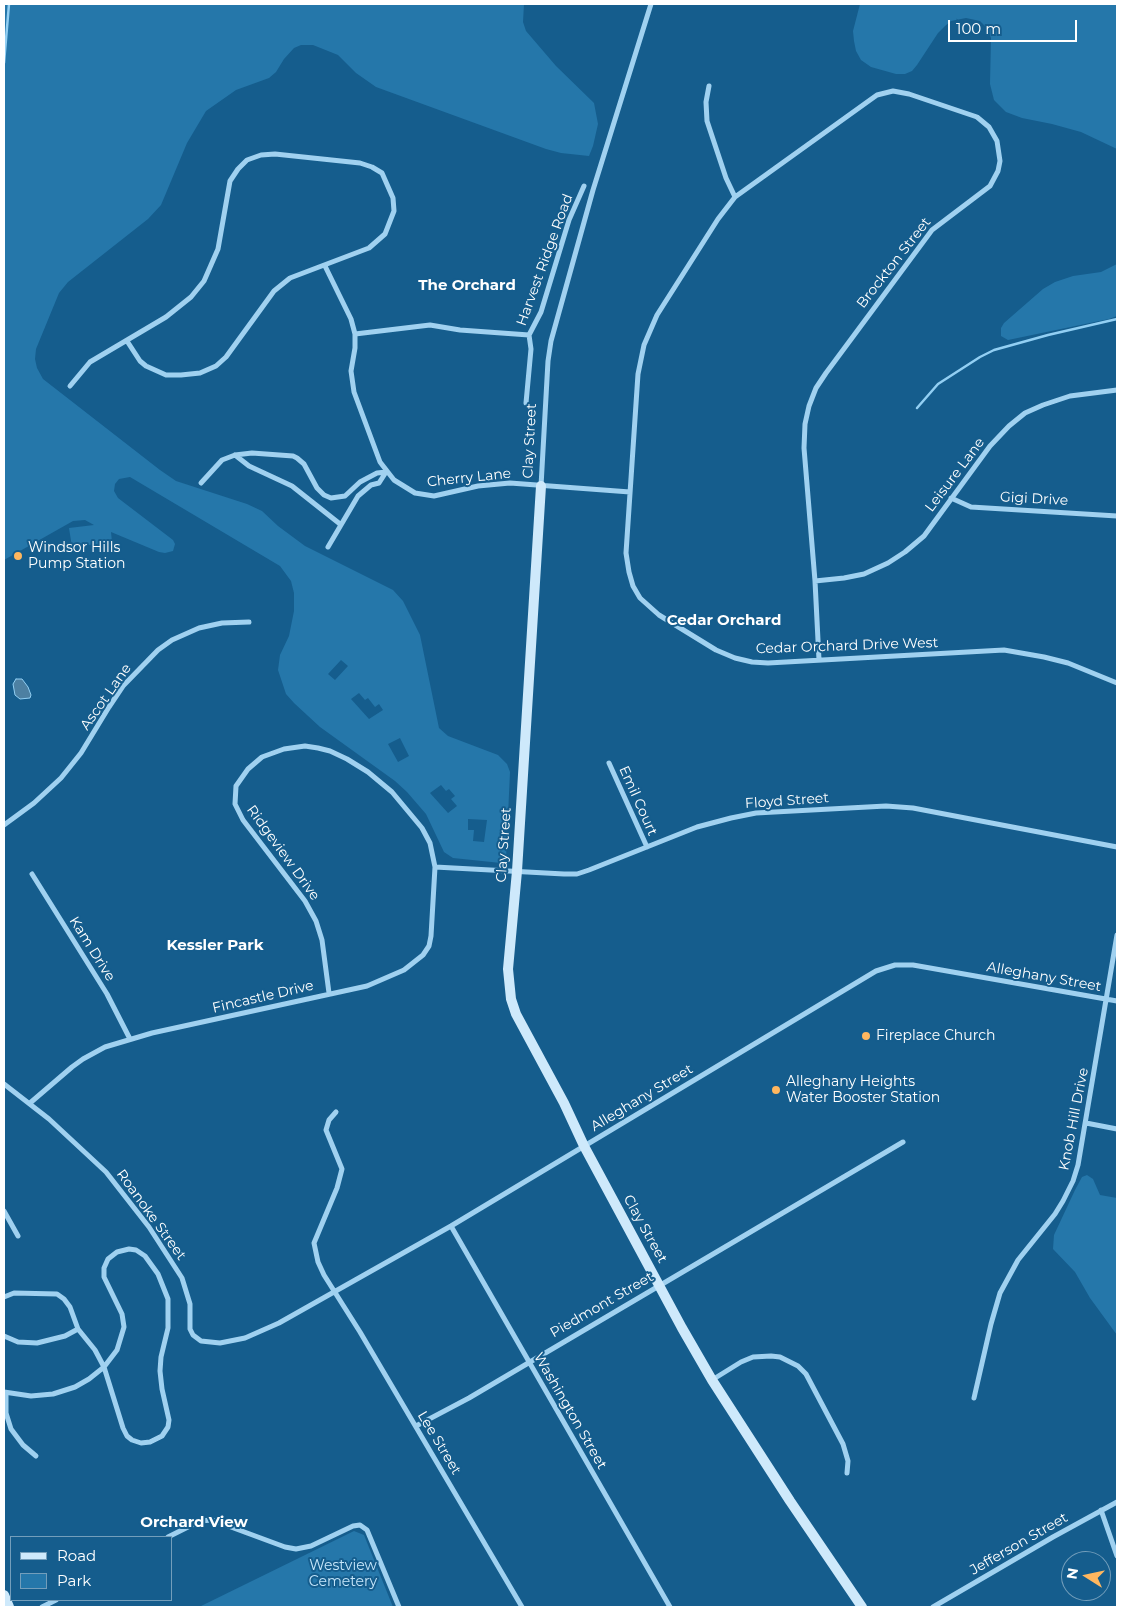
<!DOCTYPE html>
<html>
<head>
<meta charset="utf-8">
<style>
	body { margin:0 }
	#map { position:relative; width:1121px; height:1611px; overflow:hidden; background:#155d8d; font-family:Montserrat,sans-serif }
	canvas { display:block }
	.frame { position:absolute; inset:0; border:5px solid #fff; pointer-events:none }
	.legend { position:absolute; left:10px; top:1536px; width:162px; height:65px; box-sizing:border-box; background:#155d8d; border:1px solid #739ebb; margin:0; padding:6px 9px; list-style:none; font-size:15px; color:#fff }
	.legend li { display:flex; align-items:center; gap:10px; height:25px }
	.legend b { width:25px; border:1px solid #739ebb }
	.north { position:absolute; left:1061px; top:1551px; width:50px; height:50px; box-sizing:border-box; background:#155d8d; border:1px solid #739ebb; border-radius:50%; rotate:280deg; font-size:14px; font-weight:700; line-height:20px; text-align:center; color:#fff }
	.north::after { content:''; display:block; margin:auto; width:18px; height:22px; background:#ffb75f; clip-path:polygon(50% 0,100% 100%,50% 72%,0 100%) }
	.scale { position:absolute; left:948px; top:20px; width:129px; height:22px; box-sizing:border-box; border:2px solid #fff; border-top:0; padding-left:6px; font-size:15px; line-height:18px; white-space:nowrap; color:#fff; -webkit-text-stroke:4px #155d8d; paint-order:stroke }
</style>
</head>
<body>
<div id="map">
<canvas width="1121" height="1611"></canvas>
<div class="frame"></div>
<ul class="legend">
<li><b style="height:6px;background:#cee9fb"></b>Road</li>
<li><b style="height:14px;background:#2577aa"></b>Park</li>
</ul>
<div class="north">N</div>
<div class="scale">100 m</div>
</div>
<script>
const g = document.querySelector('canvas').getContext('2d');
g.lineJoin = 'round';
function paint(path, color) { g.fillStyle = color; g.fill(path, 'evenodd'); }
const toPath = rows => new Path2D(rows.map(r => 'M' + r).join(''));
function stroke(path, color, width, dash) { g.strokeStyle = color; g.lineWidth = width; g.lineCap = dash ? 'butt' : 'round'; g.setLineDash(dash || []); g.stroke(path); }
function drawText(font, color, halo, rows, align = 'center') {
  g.font = font + ' Montserrat,sans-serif'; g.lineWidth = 4; g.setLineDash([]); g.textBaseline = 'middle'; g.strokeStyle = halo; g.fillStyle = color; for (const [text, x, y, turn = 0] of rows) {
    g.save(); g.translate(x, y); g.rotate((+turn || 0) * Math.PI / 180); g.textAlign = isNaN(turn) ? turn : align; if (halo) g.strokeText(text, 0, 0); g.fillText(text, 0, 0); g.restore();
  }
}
paint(toPath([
	[4,4,524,4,523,22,526,31,556,66,594,103,598,124,593,146,589,156,561,153,546,149,376,87,356,73,338,55,313,45,301,45,294,48,284,59,276,72,269,78,236,90,206,111,187,143,161,205,148,219,68,282,59,293,36,349,35,359,37,368,43,379,160,470,176,481,247,504,262,511,278,526,305,546,393,590,403,601,420,635,439,728,448,736,498,755,507,764,510,772,506,859,501,863,453,858,444,852,426,814,407,792,395,781,320,727,294,703,286,694,278,670,280,655,289,636,294,611,294,593,291,581,280,566,130,477,119,479,115,484,114,491,118,498,173,540,175,544,173,551,165,553,159,552,111,532,112,542,72,547,69,528,94,525,85,520,73,521,4,560],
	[341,660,348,666,335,680,328,674],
	[359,693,365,700,368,698,375,707,379,704,383,710,369,719,351,699],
	[400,738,409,756,398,762,388,744],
	[441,785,446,791,449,789,455,796,451,799,457,806,448,813,430,793],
	[468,819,487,820,484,842,473,841,474,830,468,830],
	[860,4,1117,4,1117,149,1081,132,1052,124,1022,118,1006,112,994,100,990,84,991,38,987,28,980,21,966,18,951,21,945,26,938,33,917,65,912,71,905,74,896,74,871,67,861,60,856,51,854,41,853,31],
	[1117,264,1117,316,1109,319,1008,340,1001,336,1001,328,1004,323,1043,289,1055,282,1073,276,1101,272],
	[1087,1175,1093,1179,1100,1195,1117,1198,1117,1335,1090,1298,1075,1272,1053,1249,1054,1235,1075,1190,1082,1177],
	[354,1531,364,1535,393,1607,199,1607]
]), '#2577aa');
const water = toPath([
	[16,679,22,679,28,687,31,695,30,698,20,699,15,695,13,684,16,679]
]);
paint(water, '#4d80a2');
stroke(water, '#92cff3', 1);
stroke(toPath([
	[4,63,9,4],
	[917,408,938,384,980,357,994,350,1048,335,1117,319]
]), '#92cff3', 2.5);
stroke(toPath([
	[709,86,706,102,707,121,726,178,735,197],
	[325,266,351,319,355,334,355,348,351,371,354,392,380,462,394,480,415,493,434,496,478,486,510,483,630,492],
	[355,334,430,325,460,330,529,335],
	[70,386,90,362,166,317,191,297,204,281,218,249,230,181,238,169,247,160,261,155,275,154,360,163,372,167,382,173,393,198,394,211,385,234,369,248,290,278,274,291,226,357,216,366,200,373,181,375,166,375,146,366,140,361,127,341],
	[526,403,531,349,529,335,541,312,569,220,584,186],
	[235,455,249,466,292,486,340,524],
	[201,483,222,460,235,455,252,453,293,456,297,458,304,464,317,488,324,495,331,498,345,496,360,482,377,473,386,472],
	[541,486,548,361,551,341,593,190,651,4],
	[951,498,971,507,1117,516],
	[328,547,358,496,371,485,379,483,386,472],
	[815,581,844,578,864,574,888,563,905,552,924,536,990,446,1009,426,1025,413,1043,405,1070,396,1117,390],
	[819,660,815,581,804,448,805,424,809,406,816,388,826,373,932,230,990,186,998,171,1000,161,997,141,989,127,977,117,909,94,893,91,877,95,870,100,735,197,718,219,657,315,644,345,638,374,626,553,629,572,633,586,640,598,659,615,716,650,735,658,752,662,768,663,1004,650,1044,657,1068,663,1117,683],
	[609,763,647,847],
	[4,825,34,803,61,778,81,753,109,707,123,686,158,650,172,640,199,628,222,623,249,622],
	[435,867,564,874,577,874,589,870,697,827,731,818,756,813,886,806,913,808,1117,847],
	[32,874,107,994,130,1039],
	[4,1084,49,1119,106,1172,149,1227,182,1278,190,1304,190,1329,193,1335,201,1341,220,1343,245,1338,279,1323,451,1226,876,971,895,965,913,965,1117,1001],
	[30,1103,72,1067,83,1059,105,1047,152,1033,367,986,404,970,423,955,429,946,431,936,435,867,430,843,422,828,392,792,368,772,347,759,330,751,318,748,305,746,284,749,262,757,248,769,236,786,235,804,243,820,305,901,316,921,322,940,329,993],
	[336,1112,329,1120,326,1130,342,1169,337,1188,314,1243,318,1262,324,1275,360,1332,522,1607],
	[1086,1123,1117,1129],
	[4,1211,18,1236],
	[451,1226,670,1607],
	[4,1297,14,1293,57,1294,64,1299,70,1307,78,1329,65,1336,37,1343,18,1342,4,1336],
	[712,1380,741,1362,753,1357,771,1356,780,1357,798,1366,806,1374,843,1444,848,1461,847,1473],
	[4,1392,31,1396,53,1394,75,1387,89,1379,104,1367,117,1350,124,1327,122,1314,104,1277,104,1268,108,1259,117,1252,129,1249,136,1250,145,1256,158,1274,168,1299,168,1328,161,1357,160,1371,162,1389,169,1420,168,1427,162,1436,150,1442,141,1443,132,1440,127,1436,123,1428,104,1367,95,1350,78,1329],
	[6,1393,6,1413,11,1429,23,1445,36,1456],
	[974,1398,991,1324,1000,1293,1018,1260,1055,1214,1063,1201,1073,1181,1078,1165,1117,935],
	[416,1426,469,1398,903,1142],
	[1101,1510,1117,1556],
	[168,1537,200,1521,212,1520,285,1547,296,1549,311,1546,353,1526,360,1525,367,1530,399,1607],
	[42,1607,56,1600],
	[933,1607,1053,1537,1117,1502]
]), '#a0d1f0', 5);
stroke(toPath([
	[541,486,517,871,508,969,511,999,516,1014,564,1103,584,1146,682,1328,712,1380,790,1501,862,1607],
	[4,1595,9,1607]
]), '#cee9fb', 10);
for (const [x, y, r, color] of [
	[18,556,5,"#ffb75f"],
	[866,1036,5,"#ffb75f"],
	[776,1090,5,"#ffb75f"]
]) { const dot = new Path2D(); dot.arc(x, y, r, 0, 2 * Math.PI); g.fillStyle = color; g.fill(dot); stroke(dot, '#155d8d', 2); }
drawText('14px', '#fff', '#155d8d', [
	["Harvest Ridge Road",545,260,-70],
	["Brockton Street",894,263,-52],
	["Clay Street",530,441,-87],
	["Leisure Lane",955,475,-53],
	["Cherry Lane",469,478,-6],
	["Gigi Drive",1034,499,3],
	["Cedar Orchard Drive West",847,646,-2],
	["Ascot Lane",106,697,-55],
	["Emil Court",638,801,66],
	["Floyd Street",787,801,-4],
	["Clay Street",504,845,-86],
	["Ridgeview Drive",283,853,54],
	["Kam Drive",92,949,58],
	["Alleghany Street",1044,977,10],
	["Fincastle Drive",263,997,-13],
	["Alleghany Street",642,1098,-31],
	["Knob Hill Drive",1074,1119,-79],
	["Roanoke Street",151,1215,54],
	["Clay Street",645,1229,61],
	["Piedmont Street",602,1305,-30],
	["Washington Street",570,1411,60],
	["Lee Street",439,1443,59],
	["Jefferson Street",1019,1544,-30]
]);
drawText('14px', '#fff', '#155d8d', [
	["Windsor Hills",28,548],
	["Pump Station",28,564],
	["Fireplace Church",876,1036],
	["Alleghany Heights",786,1082],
	["Water Booster Station",786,1098]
], 'left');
drawText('14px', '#c7e7fb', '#155d8d', [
	["Westview",343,1566],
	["Cemetery",343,1582]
]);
drawText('bold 15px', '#fff', '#155d8d', [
	["The Orchard",467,286],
	["Cedar Orchard",724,621],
	["Kessler Park",215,946],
	["Orchard View",194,1523]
]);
</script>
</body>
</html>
